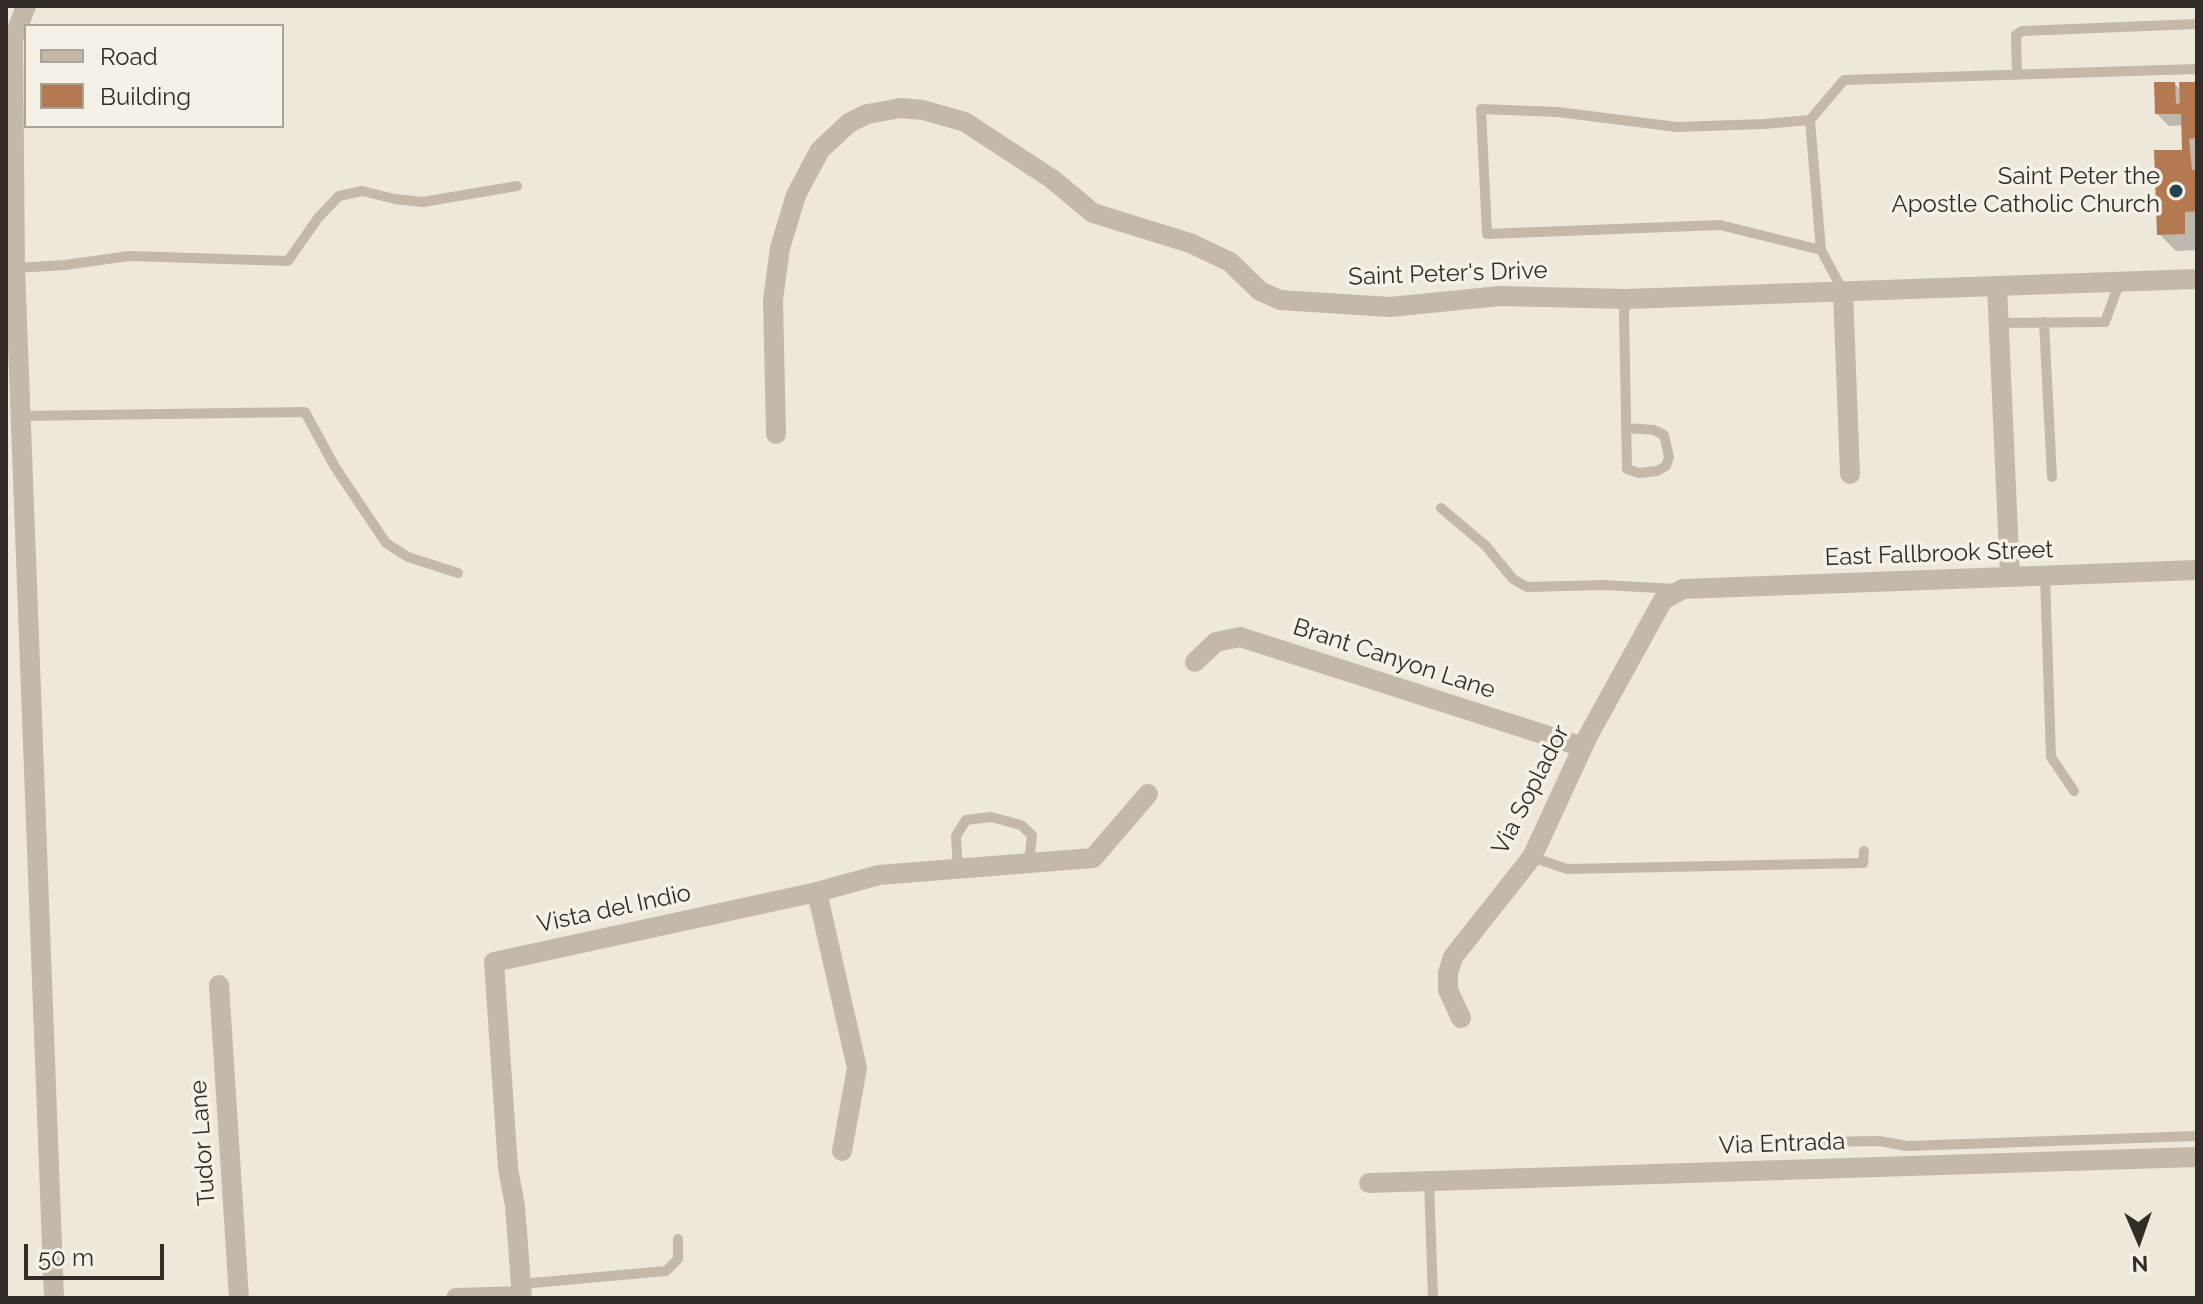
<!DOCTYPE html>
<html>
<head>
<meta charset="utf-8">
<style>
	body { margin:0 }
	#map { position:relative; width:2203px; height:1304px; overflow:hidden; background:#eee8db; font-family:Raleway,sans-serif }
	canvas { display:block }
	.frame { position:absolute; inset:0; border:8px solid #322d28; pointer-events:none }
	.legend { position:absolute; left:24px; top:24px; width:260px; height:104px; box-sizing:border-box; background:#f6f1e7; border:2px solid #a8a39b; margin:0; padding:10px 14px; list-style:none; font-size:24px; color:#322d28 }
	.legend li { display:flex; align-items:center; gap:16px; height:40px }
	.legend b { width:40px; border:2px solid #a8a39b }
	.north { position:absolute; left:2099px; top:1200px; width:80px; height:80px; -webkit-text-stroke:6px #f6f1e7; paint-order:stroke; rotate:178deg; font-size:22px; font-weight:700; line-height:32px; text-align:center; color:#322d28 }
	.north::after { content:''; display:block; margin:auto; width:28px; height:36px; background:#322d28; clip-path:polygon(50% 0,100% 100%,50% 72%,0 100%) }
	.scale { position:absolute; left:24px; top:1244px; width:140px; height:36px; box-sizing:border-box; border:4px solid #322d28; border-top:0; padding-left:10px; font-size:24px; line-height:28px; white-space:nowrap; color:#322d28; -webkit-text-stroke:6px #f6f1e7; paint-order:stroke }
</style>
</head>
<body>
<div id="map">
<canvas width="2203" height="1304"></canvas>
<div class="frame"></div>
<ul class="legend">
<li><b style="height:10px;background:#c4b9a9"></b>Road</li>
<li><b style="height:22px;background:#b57952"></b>Building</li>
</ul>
<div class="north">N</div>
<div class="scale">50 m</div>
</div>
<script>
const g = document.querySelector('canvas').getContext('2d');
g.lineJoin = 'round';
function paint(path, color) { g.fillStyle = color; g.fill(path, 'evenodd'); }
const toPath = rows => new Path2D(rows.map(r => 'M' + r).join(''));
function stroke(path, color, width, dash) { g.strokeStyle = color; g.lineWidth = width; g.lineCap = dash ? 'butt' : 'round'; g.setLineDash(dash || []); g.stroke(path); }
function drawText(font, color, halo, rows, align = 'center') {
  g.font = font + ' Raleway,sans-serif'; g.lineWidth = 7; g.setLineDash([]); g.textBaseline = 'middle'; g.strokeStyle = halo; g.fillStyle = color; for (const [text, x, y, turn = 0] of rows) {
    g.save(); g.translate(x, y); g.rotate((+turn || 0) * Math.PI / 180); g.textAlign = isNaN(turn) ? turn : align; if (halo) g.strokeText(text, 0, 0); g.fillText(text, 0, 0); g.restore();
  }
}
paint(toPath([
	[2175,84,2182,91,2197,84,2197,250,2176,251,2159,234,2184,152,2183,125,2169,126,2157,114]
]), '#0003');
paint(toPath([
	[2154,82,2175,82,2176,104,2180,103,2179,82,2197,82,2197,138,2189,139,2192,170,2197,170,2197,211,2185,212,2185,234,2157,235,2154,150,2182,150,2181,114,2155,114]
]), '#b57952');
stroke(toPath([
	[2017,74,2016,35,2022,31,2197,24],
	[1810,120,1821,250],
	[15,268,65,265,129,256,288,261,318,218,339,196,362,191,395,199,423,202,517,186],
	[1843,291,1821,250,1720,225,1487,234,1481,109,1558,112,1677,127,1764,124,1810,120,1844,80,2197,69],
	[1626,299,1624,313,1627,469,1639,473,1657,471,1666,466,1669,457,1664,435,1654,430,1627,428],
	[2044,322,2052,477],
	[1999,323,2105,322,2120,281],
	[21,416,305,412,335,467,386,543,408,557,458,573],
	[1441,508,1486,546,1513,579,1527,587,1604,585,1677,589],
	[2045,576,2051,757,2074,791],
	[1532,857,1567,869,1863,863,1864,851],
	[958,869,956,836,966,820,991,817,1021,825,1032,835,1029,863],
	[1817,1142,1879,1141,1907,1146,2197,1136],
	[1429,1181,1433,1298],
	[521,1284,666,1271,678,1259,678,1239]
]), '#c4b9a9', 10);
stroke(toPath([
	[26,6,13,40,15,268,54,1298],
	[1997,286,2010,577],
	[1843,291,1850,474],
	[776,434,773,300,780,248,796,195,820,150,849,123,867,114,901,108,923,110,965,122,1052,179,1093,213,1190,243,1230,262,1260,291,1280,300,1390,307,1500,296,1626,299,2197,279],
	[1195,662,1216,642,1240,637,1583,747],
	[817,892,879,875,1093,858,1148,794],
	[219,985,239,1298],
	[1461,1018,1448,990,1448,973,1453,957,1532,857,1588,736,1663,600,1683,589,2197,570],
	[1369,1183,2197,1157],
	[456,1298,522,1296],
	[522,1298,515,1206,508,1168,494,962,817,892,857,1068,842,1151]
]), '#c4b9a9', 20);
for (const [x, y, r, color] of [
	[2176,191,8,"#23444e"]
]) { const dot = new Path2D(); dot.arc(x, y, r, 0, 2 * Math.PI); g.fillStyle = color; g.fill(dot); stroke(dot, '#f6f1e7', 3); }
drawText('24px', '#322d28', '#f6f1e7', [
	["Saint Peter the",2160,177],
	["Apostle Catholic Church",2160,205]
], 'right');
drawText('24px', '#322d28', '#f6f1e7', [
	["Saint Peter's Drive",1448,274,-2],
	["East Fallbrook Street",1939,554,-2],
	["Brant Canyon Lane",1394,659,18],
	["Via Soplador",1531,790,-63],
	["Vista del Indio",614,909,-12],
	["Tudor Lane",203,1143,-94],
	["Via Entrada",1782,1144,-2]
]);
</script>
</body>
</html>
